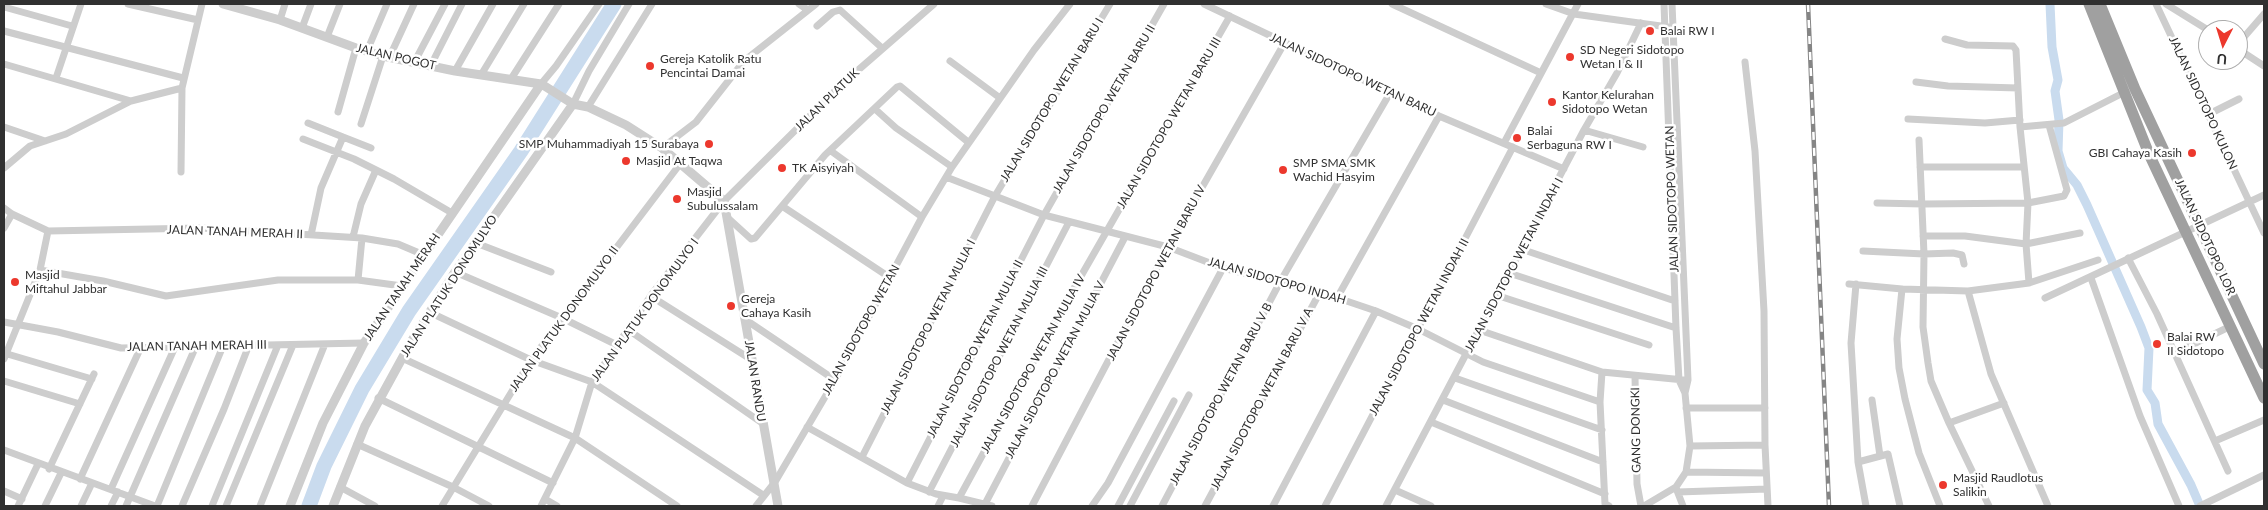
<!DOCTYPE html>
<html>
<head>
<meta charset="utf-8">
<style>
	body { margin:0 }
	#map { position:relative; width:2268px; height:510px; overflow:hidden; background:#fff; font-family:Lato,sans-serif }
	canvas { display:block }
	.frame { position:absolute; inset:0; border:5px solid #303030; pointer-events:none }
	.north { position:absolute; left:2198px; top:20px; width:50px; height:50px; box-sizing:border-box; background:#fff; border:1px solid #acacac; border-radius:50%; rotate:185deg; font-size:14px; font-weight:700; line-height:20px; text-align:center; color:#303030 }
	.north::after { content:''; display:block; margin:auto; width:18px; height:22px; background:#ec382d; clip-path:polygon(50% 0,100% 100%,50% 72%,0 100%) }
</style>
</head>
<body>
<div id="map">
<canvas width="2268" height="510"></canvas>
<div class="frame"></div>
<div class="north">U</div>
</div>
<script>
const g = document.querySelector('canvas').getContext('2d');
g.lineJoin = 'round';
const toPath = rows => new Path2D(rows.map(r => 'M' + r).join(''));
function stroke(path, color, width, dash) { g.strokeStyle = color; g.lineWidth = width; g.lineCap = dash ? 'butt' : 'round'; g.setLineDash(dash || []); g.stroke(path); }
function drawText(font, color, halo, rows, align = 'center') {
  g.font = font + ' Lato,sans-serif'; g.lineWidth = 5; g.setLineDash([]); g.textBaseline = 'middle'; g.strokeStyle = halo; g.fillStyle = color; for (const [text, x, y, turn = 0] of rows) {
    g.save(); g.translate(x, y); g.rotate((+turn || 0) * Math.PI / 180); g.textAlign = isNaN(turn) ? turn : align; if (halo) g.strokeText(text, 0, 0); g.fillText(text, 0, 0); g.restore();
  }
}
stroke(toPath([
	[2050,4,2052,47,2058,80,2055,91,2059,120,2058,151,2063,168,2077,185,2087,205,2141,327,2149,348,2147,390,2155,403,2158,424,2191,485,2200,506]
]), '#c9dbee', 9);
stroke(toPath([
	[309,506,324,466,362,389,409,311,521,151,614,4]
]), '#c9dbee', 15);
stroke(toPath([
	[128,4,198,20],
	[799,4,808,10],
	[1204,4,1439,116,1564,169],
	[1392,4,1541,73],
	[1546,4,1574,14,1668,27],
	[1664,4,1676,328,1679,380,1685,393,1688,380,1672,4],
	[2156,4,2264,233],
	[2166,4,2208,30],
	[4,7,72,26],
	[280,20,285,4],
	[817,26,833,12,840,10,882,48],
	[302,28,311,4],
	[4,31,183,78],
	[327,37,340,4],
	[1945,39,1967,45,2013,46,2016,50,2020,127,2028,203,2026,244,2029,283],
	[2238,44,2264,14],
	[2238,49,2264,66],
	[367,51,387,4],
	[390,56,414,4],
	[415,61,445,4],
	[950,61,1000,98],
	[1745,62,1755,151,1764,311,1765,445,1768,506],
	[4,64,131,101],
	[431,65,462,4],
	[455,71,493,4],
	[481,75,524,4],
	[56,78,81,4],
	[511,79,559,4],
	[1916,82,1948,86,2018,88],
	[543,85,541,84,556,66,599,4],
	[573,104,589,71,629,4],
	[588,107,652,4],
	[875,109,896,128,952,167],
	[338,112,356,48],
	[2209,114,2239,99],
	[1908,119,1985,123,2020,120],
	[308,123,343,137,321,188,311,235],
	[361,124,383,56],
	[4,127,45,141],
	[2020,127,2064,123,2123,93],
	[1584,130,1643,147],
	[343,137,371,148],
	[303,139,354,159,394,179,452,213],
	[1919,140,1924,254,1923,327,1928,363,1931,381,1949,423,1989,506],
	[1504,143,1578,4],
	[662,148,696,122,744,61,816,4],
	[831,151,922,217],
	[1920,167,2023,167],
	[4,168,30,146,66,134,131,101,182,88,202,4],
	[181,172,182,88],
	[946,177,1044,215,1168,247,1223,268,1320,292,1376,311,1418,329,1483,362,1600,402],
	[1877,203,1923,204,2028,203,2064,196,2067,190,2049,125],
	[782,206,889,277],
	[4,208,12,214,48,231,201,228,362,238,398,244,424,255],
	[728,218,751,239,755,238,825,155,897,87,900,86,968,142],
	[4,228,12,214],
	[1923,236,1965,236,2026,244,2080,233],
	[353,237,361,204,376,170],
	[476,243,551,272],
	[1521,249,1675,301],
	[1863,251,1924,254,1953,253,1962,255,1964,264],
	[2128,258,2157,314,2228,471],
	[40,270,103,281,166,296,278,280,358,280,402,286],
	[455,272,562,318,617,345],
	[1509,273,1676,328],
	[2091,278,2140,416,2179,506],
	[358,280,362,238],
	[1849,284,1902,289,1968,291,2029,283,2098,260],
	[1856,284,1851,343,1858,462,1866,506],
	[1902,289,1897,339,1899,368,1905,399,1919,453,1940,506],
	[1968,291,1991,374,2048,506],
	[1496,295,1649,345],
	[1337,298,1439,116],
	[2045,298,2264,195],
	[660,302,752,360],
	[429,312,531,360,592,382,763,495],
	[746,320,835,380],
	[4,322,58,332,121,348,364,343],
	[627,329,762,423],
	[1479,330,1602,372,1684,380],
	[4,353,92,379],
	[2175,353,2231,326],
	[402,358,575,438,677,506],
	[4,359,40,270,48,231],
	[1602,372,1600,402,1605,504,1609,506],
	[1635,376,1637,484,1641,506],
	[1455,378,1602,430],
	[4,381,80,404],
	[378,398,553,483],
	[1443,400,1603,462],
	[1872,400,1880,456],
	[1686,408,1765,408],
	[1431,422,1605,494],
	[1949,423,2004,403],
	[807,427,907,483,936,494,959,498,992,506],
	[2215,441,2264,420],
	[357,444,453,487,489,506],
	[1690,446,1765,445],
	[4,450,155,506],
	[862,457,995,196,1110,4],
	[1858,462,1888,454,1900,506],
	[49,469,94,374],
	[1686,472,1766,473],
	[80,479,141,347],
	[907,483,1044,215,1164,4],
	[340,487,375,506],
	[1676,488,1683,506],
	[111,489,175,347],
	[1395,490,1431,506],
	[4,491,22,499],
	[929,492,1069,222],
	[1678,492,1767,489],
	[959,498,1061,311,1230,16],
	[545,499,557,506],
	[985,504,1125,237],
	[18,506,38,464],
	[45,506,61,473],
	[81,506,92,483],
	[111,506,118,492],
	[126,506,196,346],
	[157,506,223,346],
	[182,506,224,409,249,345],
	[212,506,278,345],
	[226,506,293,345],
	[260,506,325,344],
	[442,506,531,360,680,164],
	[541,506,575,438,592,382,652,294,724,201,841,85,934,4],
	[756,506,775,482,835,380,922,217,952,167,1034,50,1070,4],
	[938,506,943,496],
	[1032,506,1168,247,1285,42],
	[1092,506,1108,483,1223,268],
	[1118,506,1174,401],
	[1130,506,1189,395],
	[1162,506,1280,282,1390,93],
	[1205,506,1320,292],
	[1273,506,1376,311],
	[1325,506,1513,147],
	[1386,506,1584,130,1617,73,1641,23],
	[1644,506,1676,487,1686,472,1690,446,1685,393],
	[2200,506,2264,475]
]), '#cdcdcd', 7);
stroke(toPath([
	[223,4,280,20,356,48,383,56,455,71,541,84,364,343,323,423,290,506],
	[543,85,573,104,588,107,626,125,662,148,724,201,778,506],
	[333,506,365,426,411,342,455,272,573,104]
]), '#cdcdcd', 9);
stroke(toPath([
	[2089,4,2149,154,2264,398],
	[2100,4,2135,89,2264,364]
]), '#a0a0a0', 11);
const rail = toPath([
	[1808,4,1829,506]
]);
stroke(rail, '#858585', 4.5);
stroke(rail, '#fff', 2.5, [8]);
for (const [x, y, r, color] of [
	[1650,31,5,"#ec382d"],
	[1570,57,5,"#ec382d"],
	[650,66,5,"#ec382d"],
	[1552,102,5,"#ec382d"],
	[1517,138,5,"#ec382d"],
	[709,144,5,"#ec382d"],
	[2192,153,5,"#ec382d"],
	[626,161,5,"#ec382d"],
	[782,168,5,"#ec382d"],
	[1283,170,5,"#ec382d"],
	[677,199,5,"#ec382d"],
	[15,282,5,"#ec382d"],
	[731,306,5,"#ec382d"],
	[2157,344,5,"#ec382d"],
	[1943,485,5,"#ec382d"]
]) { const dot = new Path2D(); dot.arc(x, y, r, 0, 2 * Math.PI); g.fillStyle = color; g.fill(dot); stroke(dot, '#fff', 2); }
drawText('12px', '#303030', '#fff', [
	["Balai RW I",1660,31],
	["SD Negeri Sidotopo",1580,50],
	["Wetan I & II",1580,64],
	["Gereja Katolik Ratu",660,59],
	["Pencintai Damai",660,73],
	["Kantor Kelurahan",1562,95],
	["Sidotopo Wetan",1562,109],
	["Balai",1527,131],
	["Serbaguna RW I",1527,145],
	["SMP Muhammadiyah 15 Surabaya",699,144,"right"],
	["GBI Cahaya Kasih",2182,153,"right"],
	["Masjid At Taqwa",636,161],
	["SMP SMA SMK",1293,163],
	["Wachid Hasyim",1293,177],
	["TK Aisyiyah",792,168],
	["Masjid",687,192],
	["Subulussalam",687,206],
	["Masjid",25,275],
	["Miftahul Jabbar",25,289],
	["Gereja",741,299],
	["Cahaya Kasih",741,313],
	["Balai RW",2167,337],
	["II Sidotopo",2167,351],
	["Masjid Raudlotus",1953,478],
	["Salikin",1953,492]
], 'left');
drawText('12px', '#303030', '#fff', [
	["JALAN POGOT",396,57,13],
	["JALAN SIDOTOPO WETAN BARU",1353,75,25],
	["JALAN PLATUK",827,100,-44],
	["JALAN SIDOTOPO WETAN BARU I",1052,100,-59],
	["JALAN SIDOTOPO KULON",2203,103,65],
	["JALAN SIDOTOPO WETAN BARU II",1104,109,-60],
	["JALAN SIDOTOPO WETAN BARU III",1169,123,-60],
	["JALAN SIDOTOPO WETAN",1672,199,-92],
	["JALAN TANAH MERAH II",235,232,2],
	["JALAN SIDOTOPO LOR",2205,237,65],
	["JALAN SIDOTOPO WETAN INDAH I",1514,265,-62],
	["JALAN SIDOTOPO WETAN BARU IV",1156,273,-62],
	["JALAN SIDOTOPO INDAH",1277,281,16],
	["JALAN PLATUK DONOMULYO",449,286,-57],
	["JALAN TANAH MERAH",402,287,-56],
	["JALAN PLATUK DONOMULYO I",645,310,-54],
	["JALAN PLATUK DONOMULYO II",564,319,-54],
	["JALAN SIDOTOPO WETAN MULIA I",928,327,-63],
	["JALAN SIDOTOPO WETAN INDAH II",1419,327,-62],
	["JALAN SIDOTOPO WETAN",861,330,-61],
	["JALAN TANAH MERAH III",197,346,-1],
	["JALAN SIDOTOPO WETAN MULIA II",975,349,-63],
	["JALAN SIDOTOPO WETAN MULIA III",999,357,-63],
	["JALAN SIDOTOPO WETAN MULIA IV",1033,364,-61],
	["JALAN SIDOTOPO WETAN MULIA V",1055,370,-62],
	["JALAN RANDU",755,381,81],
	["JALAN SIDOTOPO WETAN BARU V B",1221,394,-62],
	["JALAN SIDOTOPO WETAN BARU V A",1262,399,-62],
	["GANG DONGKI",1636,430,-91]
]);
</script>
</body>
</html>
